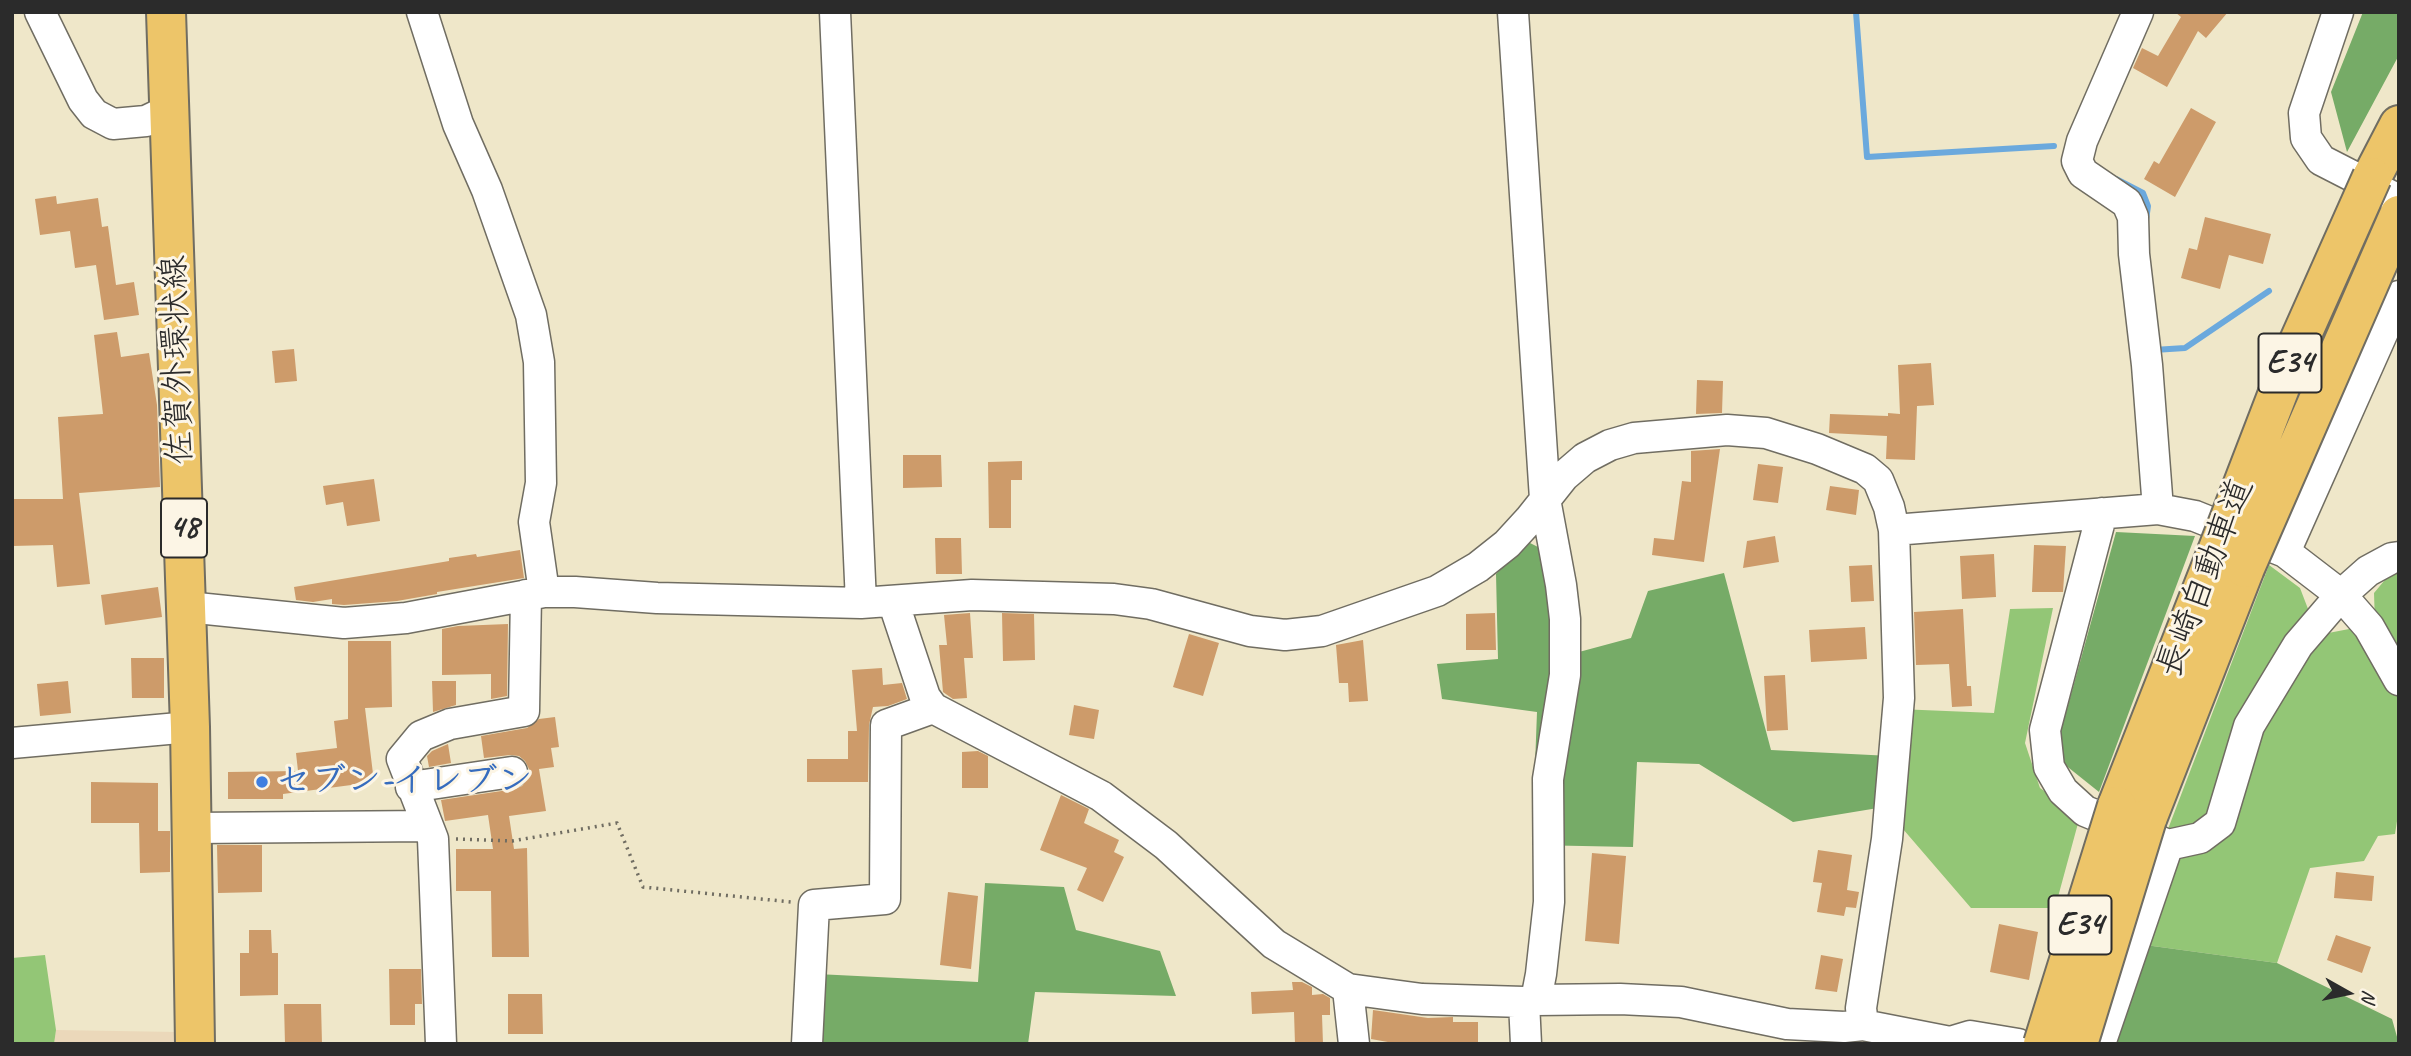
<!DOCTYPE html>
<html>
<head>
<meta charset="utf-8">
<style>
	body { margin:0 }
	#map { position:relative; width:2411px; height:1056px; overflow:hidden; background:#efe7c9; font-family:Caveat,sans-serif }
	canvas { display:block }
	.frame { position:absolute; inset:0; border:14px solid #2b2b2b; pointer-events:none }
	.north { position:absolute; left:2313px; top:958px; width:70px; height:70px; -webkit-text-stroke:5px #fcf5e5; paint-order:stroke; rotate:99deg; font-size:19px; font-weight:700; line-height:28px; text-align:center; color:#2b2b2b }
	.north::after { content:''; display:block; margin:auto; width:24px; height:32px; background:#2b2b2b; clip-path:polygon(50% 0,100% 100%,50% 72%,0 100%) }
</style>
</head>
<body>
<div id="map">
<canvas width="2411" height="1056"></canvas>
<div class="frame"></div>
<div class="north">N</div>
</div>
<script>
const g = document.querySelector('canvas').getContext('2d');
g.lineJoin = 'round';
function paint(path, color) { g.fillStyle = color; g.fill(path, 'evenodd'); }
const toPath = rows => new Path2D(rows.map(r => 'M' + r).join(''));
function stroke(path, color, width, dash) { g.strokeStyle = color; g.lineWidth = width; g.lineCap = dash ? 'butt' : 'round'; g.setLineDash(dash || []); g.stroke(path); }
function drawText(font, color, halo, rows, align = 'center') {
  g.font = font + ' Caveat,"Klee One",sans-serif'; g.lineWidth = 6; g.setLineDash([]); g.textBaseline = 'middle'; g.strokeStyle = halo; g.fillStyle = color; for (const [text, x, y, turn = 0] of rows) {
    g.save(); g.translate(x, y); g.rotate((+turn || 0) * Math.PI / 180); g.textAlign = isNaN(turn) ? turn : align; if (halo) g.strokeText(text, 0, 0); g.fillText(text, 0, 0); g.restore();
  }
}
paint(toPath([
	[56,1030,177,1032,177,1044,54,1044]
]), '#ebd8ba');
paint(toPath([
	[2399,563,2399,808,2395,834,2378,836,2364,861,2310,868,2277,963,2138,944,2171,864,2219,838,2168,829,2269,565,2300,588,2318,635,2375,624,2374,593],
	[2053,608,2025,743,2040,788,2080,816,2055,908,1971,908,1884,807,1898,709,1994,713,2010,609],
	[45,955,56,1030,54,1044,12,1044,12,958]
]), '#93c676');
paint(toPath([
	[2363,12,2399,12,2399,55,2347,152,2331,92],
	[2116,532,2195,536,2099,792,2054,756],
	[1526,541,1546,551,1579,652,1631,638,1648,591,1724,573,1771,750,1891,756,1884,807,1793,822,1699,764,1637,762,1633,847,1532,845,1537,712,1442,699,1437,664,1498,659,1496,574],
	[985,883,1064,887,1076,930,1160,951,1176,996,1035,992,1028,1044,816,1044,817,974,978,982],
	[2138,944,2277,963,2392,1019,2399,1044,2104,1044]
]), '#76ab67');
stroke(toPath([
	[1856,12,1867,157,2054,146],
	[2116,179,2143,193,2148,206,2146,220],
	[2153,348,2154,350,2185,348,2269,291]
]), '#6ba9dd', 6);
paint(toPath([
	[2175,12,2228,12,2206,38,2198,31,2167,87,2133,68,2142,48,2158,56,2181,17],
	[2191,108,2216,122,2175,197,2144,179,2154,161,2159,164],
	[56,196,57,204,98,198,102,227,108,226,116,285,134,282,139,315,104,320,96,265,75,268,70,231,40,235,35,199],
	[2205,217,2271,234,2263,264,2229,255,2220,289,2181,278,2189,248,2197,250],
	[117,332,121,357,149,353,157,405,160,487,79,493,90,584,57,587,53,545,12,546,12,499,63,499,58,417,103,414,94,335],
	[294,349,297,381,275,383,272,351],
	[1931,363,1934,405,1917,406,1915,460,1886,459,1887,436,1829,433,1830,414,1888,416,1888,413,1900,414,1898,365],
	[1697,380,1723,381,1722,413,1696,414],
	[1720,449,1704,562,1652,555,1654,538,1674,540,1682,481,1691,482,1691,451],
	[903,455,941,455,942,487,903,488],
	[1022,461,1022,480,1011,480,1011,528,989,528,988,462],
	[1758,464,1783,467,1778,503,1753,500],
	[374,479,380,521,347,526,343,502,326,505,323,486],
	[1830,486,1859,490,1856,515,1826,510],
	[1775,536,1779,562,1743,568,1747,541],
	[935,538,961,538,962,574,936,574],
	[2034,545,2066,546,2063,592,2032,592],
	[520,550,524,578,437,592,437,594,397,601,344,605,332,604,332,599,313,602,296,600,294,587,449,561,449,558,476,554,477,557],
	[1994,554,1996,597,1962,599,1960,556],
	[1872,565,1874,601,1851,602,1849,566],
	[158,587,162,617,105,625,101,595],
	[1963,609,1967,686,1971,686,1972,706,1952,707,1949,664,1916,665,1914,612],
	[970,613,973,658,964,658,967,698,953,699,943,692,939,645,947,645,944,615],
	[1002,613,1034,614,1035,660,1003,661],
	[1495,613,1496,650,1466,650,1466,614],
	[508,624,507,696,491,699,491,674,442,675,442,629,458,626],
	[1865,627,1867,659,1811,662,1809,630],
	[1189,634,1219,643,1203,696,1173,687],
	[1363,640,1368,701,1349,702,1348,683,1339,683,1336,645],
	[348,641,391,641,392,707,365,708,374,782,283,794,283,799,228,799,228,772,298,771,296,753,337,748,334,721,348,719],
	[131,658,164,658,164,698,132,698],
	[882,668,883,685,902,683,907,699,888,706,873,707,869,725,868,782,807,782,807,759,848,759,848,731,857,731,852,670],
	[1785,675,1788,730,1767,731,1764,676],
	[68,681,71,713,40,716,37,684],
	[432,681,456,681,456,705,433,712],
	[1074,705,1099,710,1094,739,1069,735],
	[555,717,559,747,551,748,554,767,539,769,546,811,509,816,514,849,527,848,529,957,492,957,491,891,456,891,456,849,493,849,488,815,445,821,441,800,515,789,522,786,528,778,529,769,525,761,519,756,510,755,484,758,481,736,527,728,539,719],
	[448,744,451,763,429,767,427,756,432,751],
	[978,751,988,756,988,788,962,788,962,752],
	[91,782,158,783,158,831,170,831,170,872,140,873,139,823,91,823],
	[1061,795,1089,809,1084,823,1119,840,1114,852,1124,857,1103,902,1077,890,1087,868,1040,850],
	[217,845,262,845,262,892,218,893],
	[1818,850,1852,855,1847,890,1859,892,1856,908,1846,907,1844,916,1817,912,1822,883,1813,882],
	[1592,853,1626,856,1619,944,1585,941],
	[2336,872,2374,876,2372,901,2334,898],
	[948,892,978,896,971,969,940,965],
	[1999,924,2038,932,2029,980,1990,972],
	[249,930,271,930,272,953,278,953,278,995,240,996,240,953,249,953],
	[2336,935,2371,947,2362,973,2327,960],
	[1821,955,1843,959,1837,992,1815,989],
	[389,969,421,969,422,1004,415,1004,415,1025,390,1025],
	[1292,982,1302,982,1312,987,1312,995,1323,994,1330,998,1330,1015,1322,1015,1323,1044,1295,1044,1294,1012,1252,1014,1251,992,1293,990],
	[508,994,542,994,543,1034,508,1034],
	[284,1004,321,1004,322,1044,285,1044],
	[1373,1010,1428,1018,1453,1017,1453,1022,1478,1022,1478,1044,1399,1044,1371,1039]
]), '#cd9b6a');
const minor = toPath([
	[40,12,83,100,94,114,113,124,146,121,169,110],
	[422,12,458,124,487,190,531,315,539,362,541,483,534,522,544,592],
	[835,12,861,603],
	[1513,12,1545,499,1561,585,1565,619,1565,675,1548,779,1549,902,1541,974,1536,1000],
	[2138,12,2082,141,2077,161,2083,173,2127,203,2133,217,2134,254,2147,365,2158,509],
	[2338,12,2304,113,2306,138,2321,160,2399,200],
	[2102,513,2045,730,2049,767,2063,791,2085,811,2168,845,2200,838,2220,823,2249,726,2298,645,2341,595,2368,571,2392,558,2399,557],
	[2285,552,2399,296],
	[893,601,925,697,933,708,1101,796,1166,845,1274,944,1348,989,1422,999,1524,1002,1536,1000,1620,999,1681,1002,1787,1024,1844,1027,1863,1025,1950,1042,1952,1044],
	[187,607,344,623,406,618,544,592,575,592,657,598,861,603,972,595,1114,599,1151,604,1250,631,1285,635,1322,631,1437,591,1478,567,1507,544,1529,520,1564,476,1585,458,1610,445,1634,438,1727,430,1766,433,1817,449,1865,469,1878,480,1889,507,1894,530,2158,509,2195,516,2285,552,2341,595,2369,627,2399,680],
	[12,743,190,727],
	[411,787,512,772],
	[193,828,428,826],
	[1348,989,1354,1044],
	[1524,1002,1526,1044],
	[1863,1025,1861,1008,1887,839,1899,698,1894,530],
	[1950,1042,1970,1036,2018,1044],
	[441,1044,433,839,402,759,421,736,450,724,524,711,526,595],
	[807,1044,814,905,885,899,886,725,933,708],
	[2100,1044,2168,845]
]);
const major = toPath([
	[166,12,190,727,195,1044]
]);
const highway = toPath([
	[2372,177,2399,125],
	[2117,806,2216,554],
	[2147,819,2245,568]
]);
stroke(minor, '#706d62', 33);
stroke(major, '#706d62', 42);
stroke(highway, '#706d62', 42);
stroke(toPath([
	[456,839,512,841,617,823,643,887,791,902]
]), '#706d62', 3.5, [2, 5]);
stroke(minor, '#fff', 30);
stroke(major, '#edc569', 38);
stroke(highway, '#edc569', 38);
const highwayBridge = toPath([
	[2216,554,2291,359,2372,177],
	[2245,568,2399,215],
	[2043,1044,2117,806],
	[2078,1044,2147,819]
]);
stroke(highwayBridge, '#706d62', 42, []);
stroke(highwayBridge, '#edc569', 38);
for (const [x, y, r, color] of [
	[262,782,7,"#3f7fe0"]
]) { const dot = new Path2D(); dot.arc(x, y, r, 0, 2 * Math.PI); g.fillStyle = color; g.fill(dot); stroke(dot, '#fcf5e5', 2.5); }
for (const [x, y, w] of [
	[2290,363,63],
	[184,528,46],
	[2080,925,63]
]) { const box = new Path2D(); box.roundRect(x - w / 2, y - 29.5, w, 59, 5); g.fillStyle = '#fcf5e5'; g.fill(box); stroke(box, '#2b2b2b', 2); }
drawText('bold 33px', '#2b2b2b', null, [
	["E34",2290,363],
	["48",184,528],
	["E34",2080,925]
]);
drawText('35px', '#2b2b2b', '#fcf5e5', [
	["佐賀外環状線",178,360,-92],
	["長崎自動車道",2206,578,-69]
]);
drawText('bold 35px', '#366cbe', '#fcf5e5', [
	["セブン-イレブン",276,782]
], 'left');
</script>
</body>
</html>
